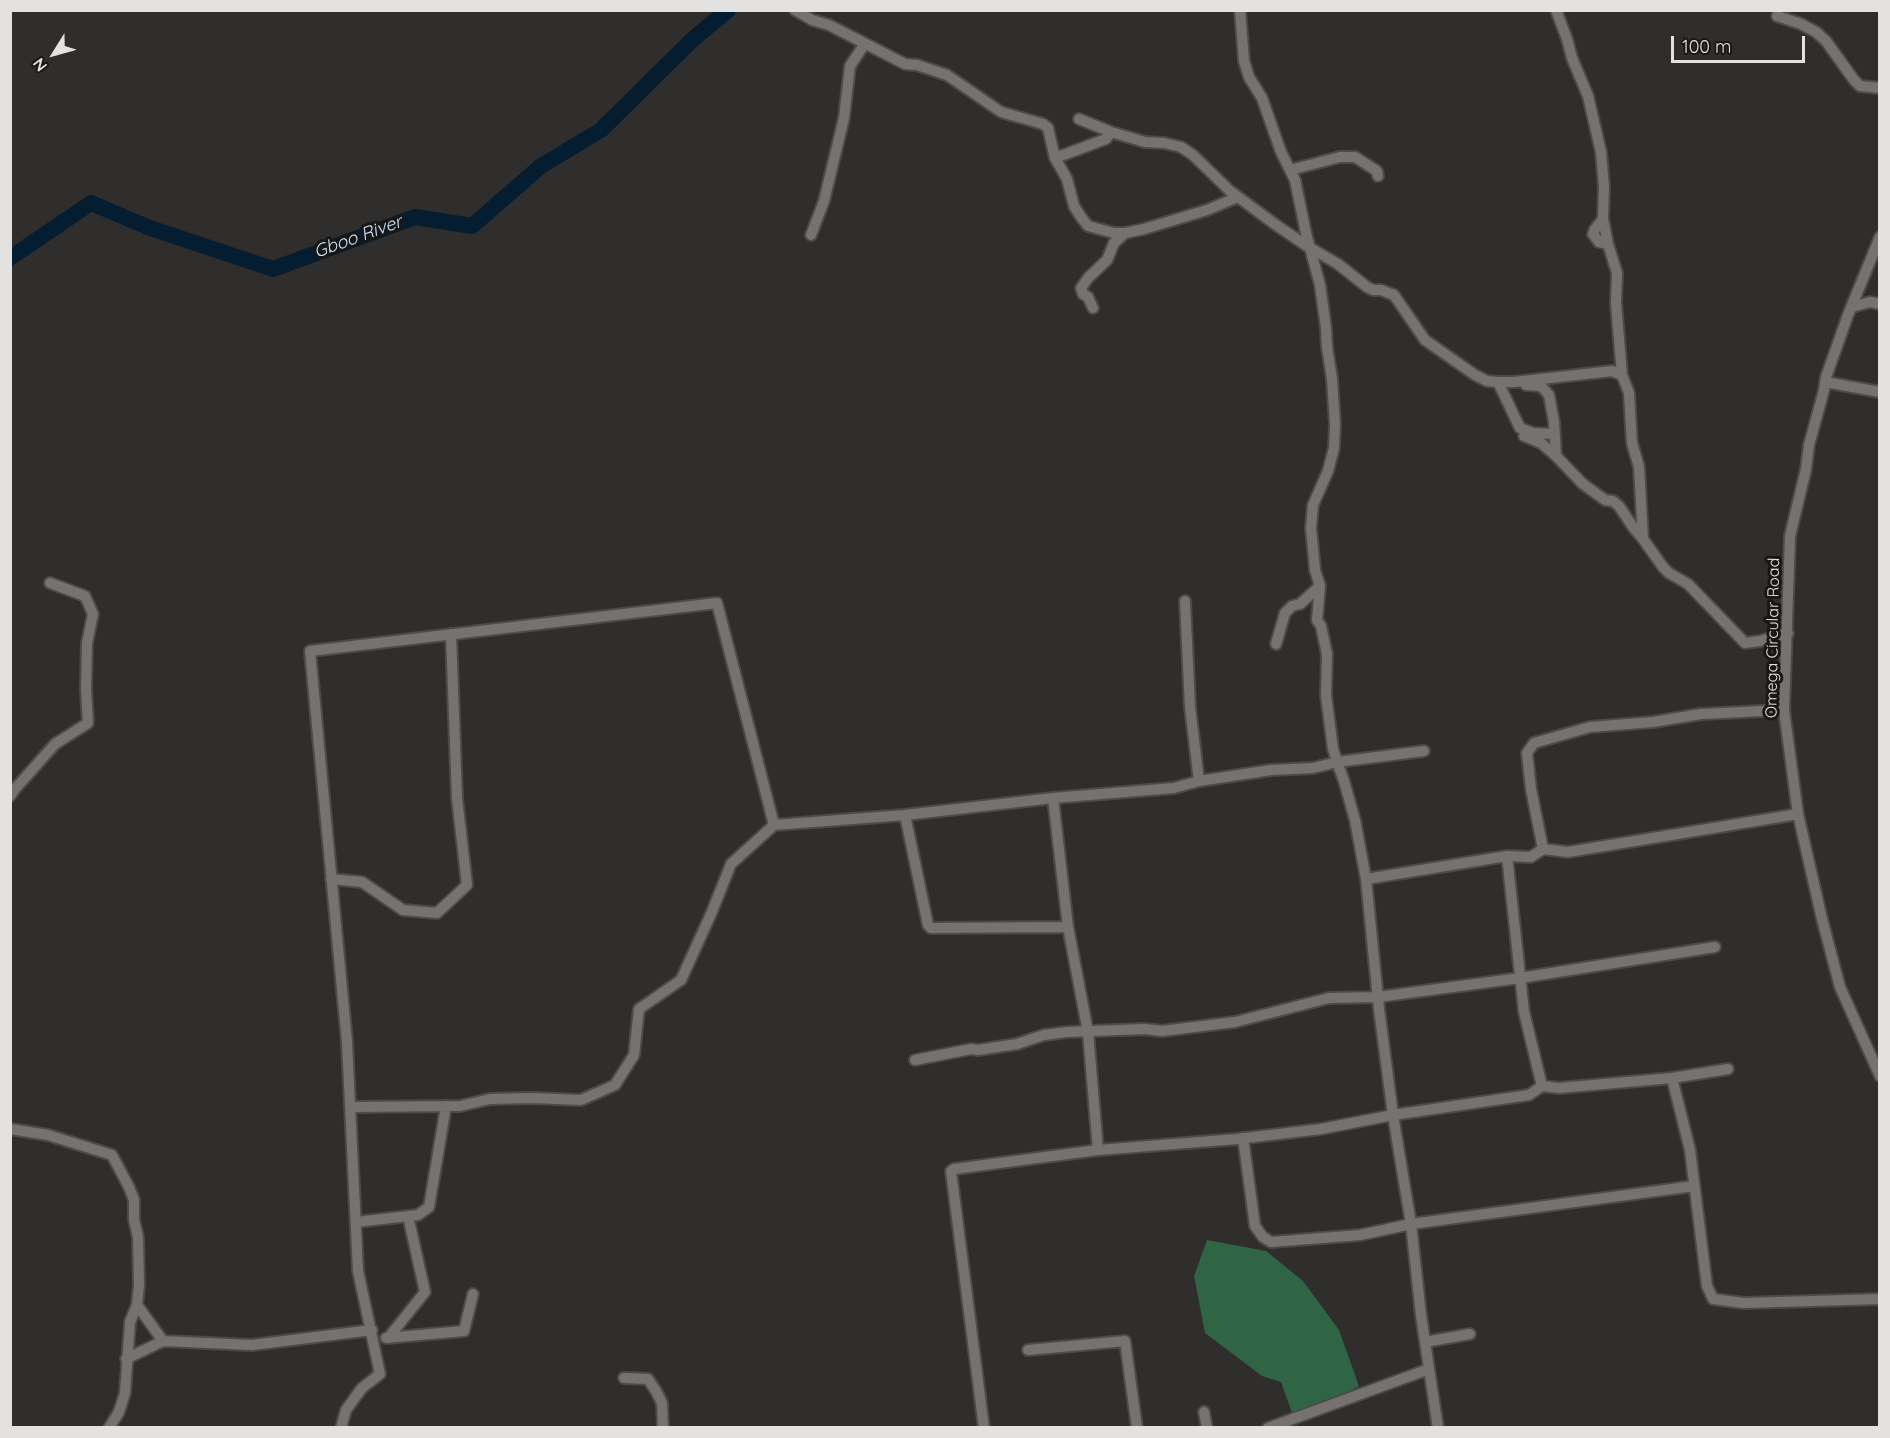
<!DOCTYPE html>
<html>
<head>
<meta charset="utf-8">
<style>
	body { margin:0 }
	#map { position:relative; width:1890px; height:1438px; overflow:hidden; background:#302e2c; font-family:Quicksand,sans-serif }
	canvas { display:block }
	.frame { position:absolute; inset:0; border:12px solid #e4e2e1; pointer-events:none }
	.north { position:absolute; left:24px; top:24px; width:60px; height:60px; -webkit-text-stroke:4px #181716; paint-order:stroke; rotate:233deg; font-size:16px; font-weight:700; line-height:24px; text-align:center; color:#e4e2e1 }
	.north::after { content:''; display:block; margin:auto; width:21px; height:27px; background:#e4e2e1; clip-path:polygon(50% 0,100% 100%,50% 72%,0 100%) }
	.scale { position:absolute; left:1671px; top:36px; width:134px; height:27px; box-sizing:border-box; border:3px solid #e4e2e1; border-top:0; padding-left:8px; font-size:18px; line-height:21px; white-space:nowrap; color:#e4e2e1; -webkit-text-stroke:4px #181716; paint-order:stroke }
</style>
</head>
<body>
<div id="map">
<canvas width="1890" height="1438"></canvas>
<div class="frame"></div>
<div class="north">N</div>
<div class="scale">100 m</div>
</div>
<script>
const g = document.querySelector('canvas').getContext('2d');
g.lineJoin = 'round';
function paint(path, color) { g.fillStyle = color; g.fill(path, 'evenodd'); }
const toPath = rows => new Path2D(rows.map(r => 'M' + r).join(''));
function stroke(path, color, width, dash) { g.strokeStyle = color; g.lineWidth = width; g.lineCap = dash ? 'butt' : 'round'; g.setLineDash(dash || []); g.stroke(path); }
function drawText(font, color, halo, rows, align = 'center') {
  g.font = font + ' Quicksand,sans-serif'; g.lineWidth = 6; g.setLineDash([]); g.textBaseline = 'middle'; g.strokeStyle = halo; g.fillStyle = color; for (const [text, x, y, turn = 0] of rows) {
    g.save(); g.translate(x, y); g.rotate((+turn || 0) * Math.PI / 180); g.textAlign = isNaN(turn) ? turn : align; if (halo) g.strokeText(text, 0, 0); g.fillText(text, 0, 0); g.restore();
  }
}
paint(toPath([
	[1207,1240,1266,1251,1303,1281,1339,1330,1359,1386,1333,1399,1292,1413,1281,1382,1262,1376,1205,1333,1194,1276]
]), '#2f6444');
stroke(toPath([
	[10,258,91,203,150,228,273,269,415,217,472,226,541,166,601,130,693,39,728,10]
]), '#041d31', 16);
const street = toPath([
	[795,10,812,20,829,25,905,64,917,65,947,75,1001,112,1043,124,1048,128,1055,158,1067,179,1074,206,1081,217,1088,226,1114,233,1125,233],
	[1240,10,1244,61,1249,77,1262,98,1281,152,1295,180,1306,233,1320,285,1326,328,1327,347,1332,379,1335,424,1334,448,1328,471,1313,505,1311,528,1315,570,1320,586,1317,620,1321,626,1327,654,1326,695,1333,749,1337,762,1424,751],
	[1556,10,1567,39,1572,58,1588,96,1601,152,1604,187,1603,219,1608,244,1617,273,1616,303,1622,375],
	[1777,16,1801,24,1816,32,1826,41,1854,80,1860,86,1880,88],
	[1079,119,1111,132],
	[1055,158,1106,139,1111,132,1145,142,1164,143,1181,147,1193,155,1230,191,1276,225,1307,246,1338,264,1367,287,1373,290,1381,290,1394,295,1425,340,1475,375,1487,381,1498,382,1514,382,1612,371,1622,375,1629,393,1632,443,1639,467,1643,539,1663,567,1669,573,1688,584,1745,643,1760,641,1788,633],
	[1290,170,1340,157,1355,157,1377,171,1378,176],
	[1603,219,1595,229,1593,234,1599,242,1608,244],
	[811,235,824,201,844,118,850,66,864,45],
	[1880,237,1848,315,1826,377,1824,390,1809,445,1806,469,1790,536,1784,710,1798,814,1822,919,1840,987,1880,1076],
	[1852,307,1870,302,1880,304],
	[1093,308,1088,297,1083,294,1081,288,1088,278,1107,260,1114,243,1125,233,1144,229,1207,210,1238,197],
	[1498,382,1520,428,1533,433,1554,434],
	[1825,382,1880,392],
	[1526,385,1541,386,1549,395,1554,422,1556,456,1583,484,1605,500,1613,501,1619,506,1633,527,1643,539],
	[1524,436,1541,443,1556,456],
	[1276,644,1285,613,1292,606,1300,604,1320,586],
	[1784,710,1701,714,1653,722,1590,727,1534,743,1527,753,1531,789,1543,849,1531,857,1507,856,1524,1012,1542,1086,1559,1088,1672,1078,1690,1150,1707,1286,1713,1299,1744,1303,1880,1299],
	[1199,781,1271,770,1313,768,1337,762,1344,781,1355,820,1366,879,1379,1009,1393,1115,1411,1224,1421,1315,1438,1428],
	[10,796,15,789,55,744,88,723,86,689,87,643,93,614,85,596,50,583],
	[1053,798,1068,927,1088,1032,1098,1150],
	[905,815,1053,798,1174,788,1199,781,1190,707,1185,601],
	[1543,849,1568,852,1798,814],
	[331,879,362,882,403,910,437,913,467,885,457,798,451,634],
	[1366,879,1507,856],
	[915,1060,971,1049,978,1050,1017,1044,1044,1035,1067,1032,1145,1029,1162,1031,1235,1022,1329,998,1378,997,1520,978,1715,947],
	[1672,1078,1728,1069],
	[350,1107,460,1106,490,1099,532,1098,581,1100,615,1085,634,1055,639,1009,681,980,711,914,731,864,774,825],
	[10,1129,48,1135,112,1155,129,1187,134,1200,134,1220,138,1237,139,1285,137,1305,130,1322,125,1393,119,1412,109,1428],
	[1243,1138,1255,1226,1263,1237,1271,1242,1360,1235,1411,1224,1694,1186],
	[356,1222,418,1215,429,1207,446,1106],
	[137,1305,163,1341],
	[389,1337,425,1292,408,1216],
	[386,1338,464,1331,473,1294],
	[1425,1342,1470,1334],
	[1028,1350,1125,1341,1137,1428],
	[126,1359,163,1341,252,1345,372,1330],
	[624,1378,648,1379,656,1391,662,1403,663,1428],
	[1204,1412,1207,1428],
	[341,1428,346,1410,362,1388,380,1374,358,1271,347,1042,310,651,717,603,774,825,905,815,928,925,931,928,1068,927],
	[984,1428,951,1171,954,1169,1098,1150,1237,1139,1321,1129,1393,1115,1529,1095,1542,1086],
	[1268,1428,1429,1369]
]);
stroke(street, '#4d4b4a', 14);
stroke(street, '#757270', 10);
drawText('16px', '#e4e2e1', '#181716', [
	["Omega Circular Road",1773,638,-89]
]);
drawText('italic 18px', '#cae5ff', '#181716', [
	["Gboo River",358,237,-20]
]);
</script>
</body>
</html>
